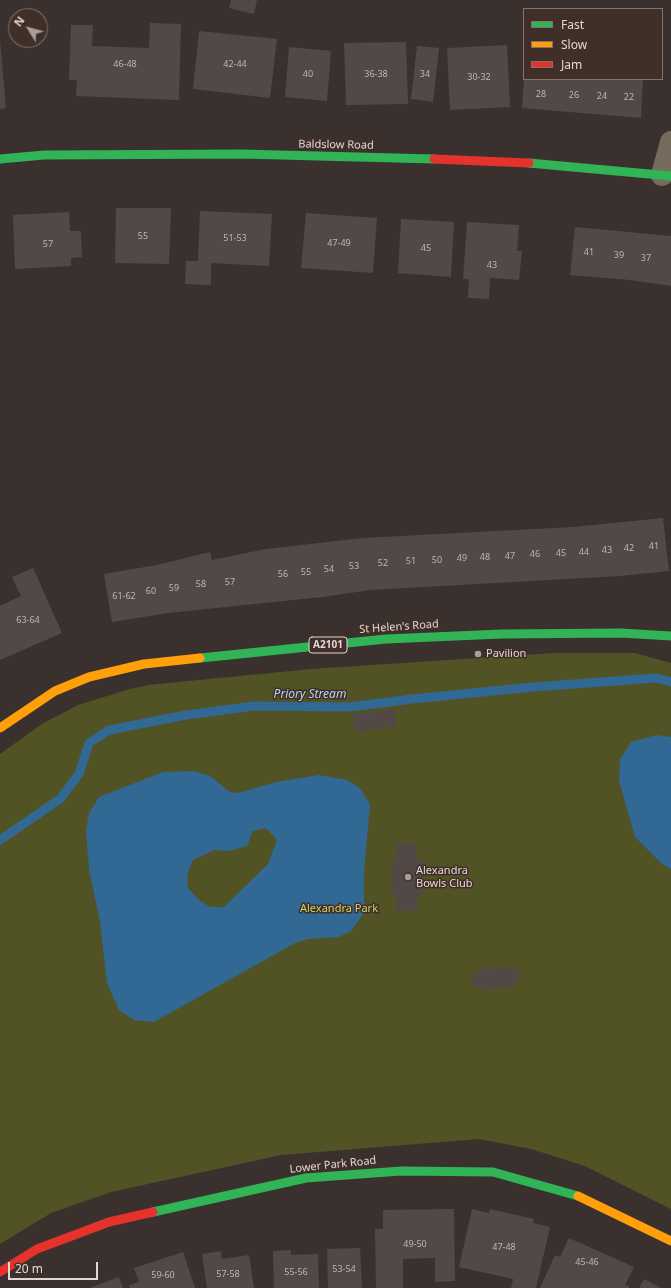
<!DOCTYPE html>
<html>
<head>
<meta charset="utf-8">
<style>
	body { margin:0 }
	#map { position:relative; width:671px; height:1288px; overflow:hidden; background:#3a312e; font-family:"Noto Sans",sans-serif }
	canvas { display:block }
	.legend { position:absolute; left:523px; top:8px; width:140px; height:72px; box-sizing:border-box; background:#402f28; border:1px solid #81726c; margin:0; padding:5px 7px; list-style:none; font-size:12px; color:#e3d7d3 }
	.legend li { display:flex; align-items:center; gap:8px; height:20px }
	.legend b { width:20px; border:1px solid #81726c }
	.north { position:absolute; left:8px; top:8px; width:40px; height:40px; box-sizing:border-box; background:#402f28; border:1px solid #81726c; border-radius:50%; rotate:307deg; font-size:11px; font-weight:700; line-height:16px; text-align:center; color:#e3d7d3 }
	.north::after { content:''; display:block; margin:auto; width:14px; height:18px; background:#a89d99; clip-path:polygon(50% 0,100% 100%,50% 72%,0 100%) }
	.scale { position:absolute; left:8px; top:1262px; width:90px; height:18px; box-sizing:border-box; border:2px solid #e3d7d3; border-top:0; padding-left:5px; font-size:12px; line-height:14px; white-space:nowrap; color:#e3d7d3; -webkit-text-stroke:3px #402f28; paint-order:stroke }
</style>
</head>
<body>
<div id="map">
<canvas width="671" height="1288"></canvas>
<ul class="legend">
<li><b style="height:5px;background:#30b455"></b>Fast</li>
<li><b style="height:5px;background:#ff9f0a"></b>Slow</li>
<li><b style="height:5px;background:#e5322d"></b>Jam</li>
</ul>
<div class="north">N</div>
<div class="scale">20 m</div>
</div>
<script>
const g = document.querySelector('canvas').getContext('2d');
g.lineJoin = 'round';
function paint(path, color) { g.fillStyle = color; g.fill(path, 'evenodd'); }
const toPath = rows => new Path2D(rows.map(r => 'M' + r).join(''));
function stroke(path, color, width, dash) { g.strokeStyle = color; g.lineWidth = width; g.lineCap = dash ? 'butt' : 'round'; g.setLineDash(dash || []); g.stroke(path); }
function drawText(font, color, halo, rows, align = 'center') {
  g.font = font + ' "Noto Sans",sans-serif'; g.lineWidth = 3; g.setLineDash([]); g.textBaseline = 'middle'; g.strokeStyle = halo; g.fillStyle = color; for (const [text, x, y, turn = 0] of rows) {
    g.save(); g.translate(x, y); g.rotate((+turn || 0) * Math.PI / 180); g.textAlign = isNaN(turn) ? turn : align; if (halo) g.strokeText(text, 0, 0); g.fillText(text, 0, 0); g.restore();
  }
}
paint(toPath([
	[555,653,635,653,671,663,671,1209,585,1166,531,1149,479,1139,281,1155,111,1192,51,1213,0,1244,0,754,42,724,78,705,130,689,148,685,311,669]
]), '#515324');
paint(toPath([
	[656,735,671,737,671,869,662,864,635,837,619,781,620,760,631,742],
	[193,771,210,776,230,792,238,793,276,782,319,775,347,780,360,788,370,805,364,871,364,913,350,932,338,937,308,939,295,943,154,1022,134,1020,119,1010,107,983,100,922,89,869,86,831,89,813,99,797,163,772],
	[266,828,277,840,268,864,224,907,210,907,200,901,188,888,187,875,193,860,214,850,229,851,247,846,253,831]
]), '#316994');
stroke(toPath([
	[0,840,60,799,79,774,89,743,109,730,186,715,254,706,350,707,412,699,533,687,656,678,671,682]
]), '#316994', 9);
paint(toPath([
	[231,0,257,0,254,14,229,8],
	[150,23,181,24,179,100,76,96,77,80,69,80,71,25,93,25,92,46,149,48],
	[199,31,277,39,270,98,193,89],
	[0,40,6,108,0,109],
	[406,42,408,104,346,105,344,43],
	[507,45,510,107,450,110,447,48],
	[417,46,439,48,433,102,411,99],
	[289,47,331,51,327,101,285,97],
	[524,79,643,79,641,118,522,108],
	[116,208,171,208,169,264,115,263],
	[200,211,272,214,269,266,211,263,211,285,185,284,186,261,198,261],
	[69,212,70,231,81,231,82,257,71,258,71,266,15,269,13,215],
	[306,213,377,218,373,273,301,268],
	[401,219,454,222,451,277,398,273],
	[467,222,519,225,517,251,522,251,519,280,490,278,489,299,468,298,469,279,463,279],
	[575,227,671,236,671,286,630,280,570,275],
	[663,518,669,571,620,576,371,590,322,597,168,613,112,622,104,574,157,565,210,552,212,560,266,549,363,538,573,527],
	[33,568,62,633,0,660,0,606,21,596,12,577],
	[395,709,397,726,355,732,352,715],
	[396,843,417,843,417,861,425,861,424,894,418,894,417,911,396,911,396,894,391,894,392,861,396,861],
	[512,967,519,972,519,982,511,988,480,990,472,984,472,976,480,969],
	[454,1209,455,1281,435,1282,435,1258,403,1259,403,1288,376,1288,375,1229,383,1229,383,1210],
	[472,1209,489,1213,490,1209,534,1219,533,1223,550,1227,536,1288,511,1288,513,1279,459,1267],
	[569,1238,634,1267,625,1285,629,1286,629,1288,540,1288,555,1255,560,1257],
	[360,1248,362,1288,328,1288,327,1249],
	[291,1250,291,1255,318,1254,319,1288,274,1288,273,1251],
	[221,1251,222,1259,249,1255,254,1288,207,1288,202,1254],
	[183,1252,195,1288,130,1288,129,1285,139,1282,134,1268],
	[119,1277,123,1288,90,1288],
	[644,1279,661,1288,639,1288]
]), '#524947');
stroke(toPath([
	[662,175,671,142]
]), '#766c5e', 22);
stroke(toPath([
	[0,159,44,155,242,154,434,159],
	[529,163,671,176],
	[200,658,386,639,502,634,621,633,671,636],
	[153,1212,306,1178,401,1171,493,1172,578,1196]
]), '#30b455', 9);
stroke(toPath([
	[0,728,55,691,89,677,144,664,200,658],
	[578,1196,671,1241]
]), '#ff9f0a', 9);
stroke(toPath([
	[434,159,529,163],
	[0,1272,37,1249,109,1222,153,1212]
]), '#e5322d', 9);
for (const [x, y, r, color] of [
	[478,654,4,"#a89d99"],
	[408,877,4,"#a89d99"]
]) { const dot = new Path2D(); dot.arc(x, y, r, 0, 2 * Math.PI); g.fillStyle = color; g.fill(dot); stroke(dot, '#402f28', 1.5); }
drawText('9px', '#bfb4b0', null, [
	["46-48",125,64],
	["42-44",235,64],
	["40",308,74],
	["36-38",376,74],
	["34",425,74],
	["30-32",479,77],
	["28",541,94],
	["26",574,95],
	["24",602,96],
	["22",629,97],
	["55",143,236],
	["51-53",235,238],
	["47-49",339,243],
	["57",48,244],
	["45",426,248],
	["41",589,252],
	["39",619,255],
	["37",646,258],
	["43",492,265],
	["41",654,546],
	["42",629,548],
	["43",607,550],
	["44",584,552],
	["45",561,553],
	["46",535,554],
	["47",510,556],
	["48",485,557],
	["49",462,558],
	["50",437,560],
	["51",411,561],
	["52",383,563],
	["53",354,566],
	["54",329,569],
	["55",306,572],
	["56",283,574],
	["57",230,582],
	["58",201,584],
	["59",174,588],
	["60",151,591],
	["61-62",124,596],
	["63-64",28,620],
	["49-50",415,1244],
	["47-48",504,1247],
	["45-46",587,1262],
	["53-54",344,1269],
	["55-56",296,1272],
	["57-58",228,1274],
	["59-60",163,1275]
]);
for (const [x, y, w] of [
	[328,645,38]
]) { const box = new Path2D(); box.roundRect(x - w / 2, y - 8, w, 16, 3); g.fillStyle = '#402f28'; g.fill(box); stroke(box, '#e3d7d3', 1); }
drawText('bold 10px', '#e3d7d3', null, [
	["A2101",328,645]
]);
drawText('11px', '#e3d7d3', '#402f28', [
	["Baldslow Road",336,145,1],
	["St Helen's Road",399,627,-4],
	["Lower Park Road",333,1165,-6]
]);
drawText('11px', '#e3d7d3', '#402f28', [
	["Pavilion",486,654],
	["Alexandra",416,871],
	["Bowls Club",416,884]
], 'left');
drawText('11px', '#ced46b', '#402f28', [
	["Alexandra Park",339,909]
]);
drawText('italic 12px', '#b6d6f2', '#402f28', [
	["Priory Stream",310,695]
]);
</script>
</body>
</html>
